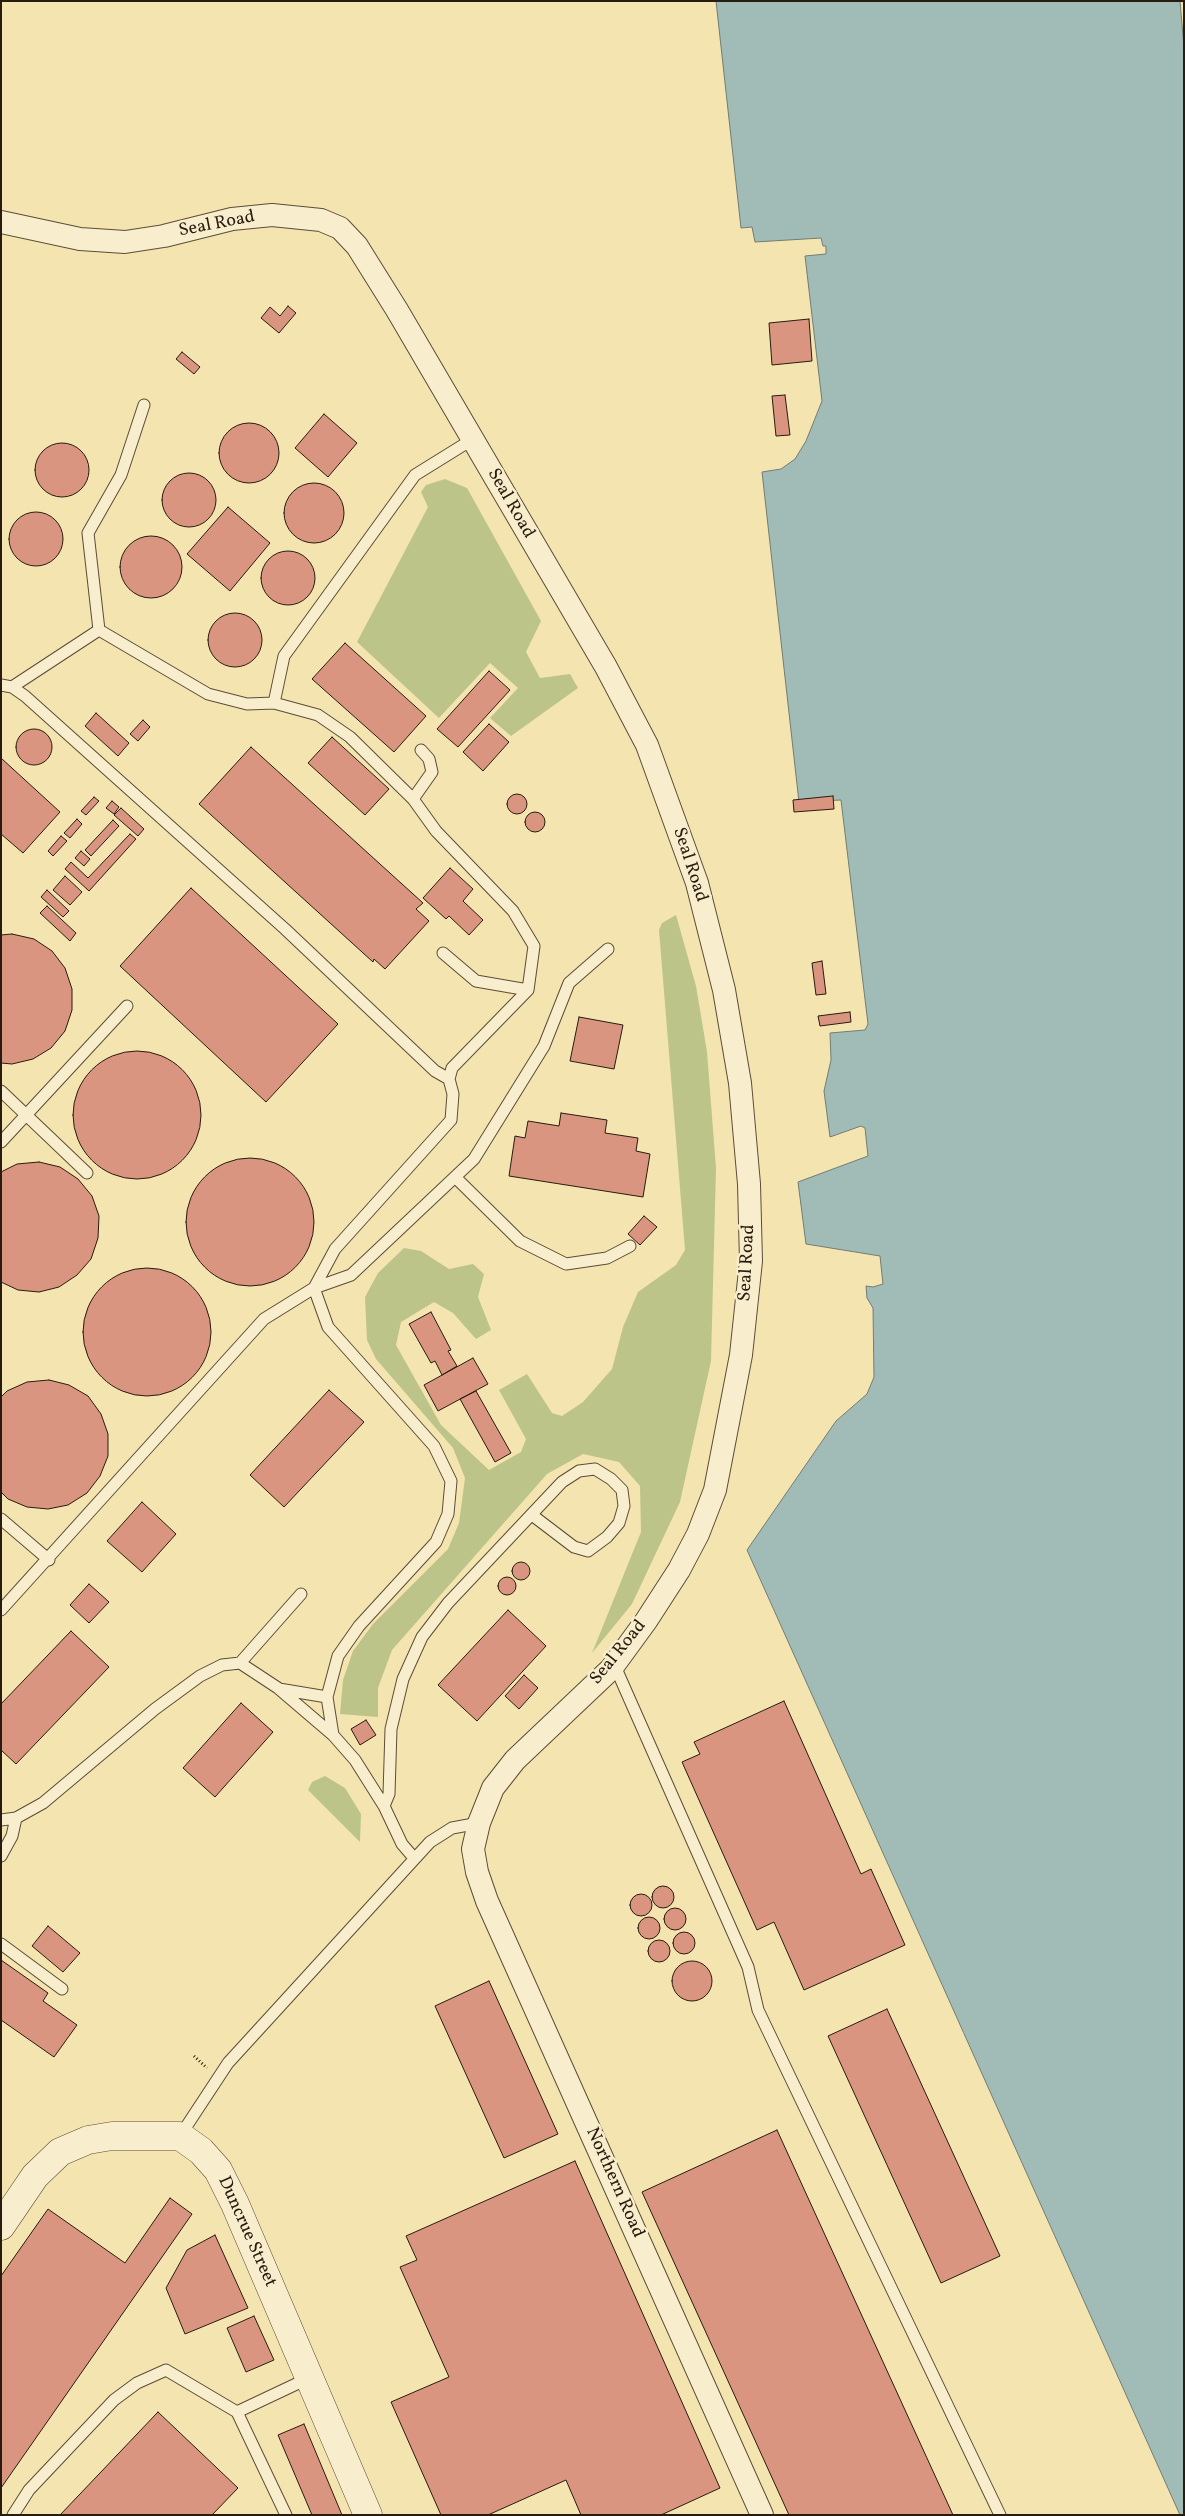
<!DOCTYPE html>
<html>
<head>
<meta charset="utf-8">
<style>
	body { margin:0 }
	#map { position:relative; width:1185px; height:2516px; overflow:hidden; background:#f4e4b0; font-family:Vollkorn,serif }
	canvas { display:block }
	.frame { position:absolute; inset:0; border:2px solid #281b0f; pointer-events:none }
</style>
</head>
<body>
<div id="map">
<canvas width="1185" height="2516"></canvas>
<div class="frame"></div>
</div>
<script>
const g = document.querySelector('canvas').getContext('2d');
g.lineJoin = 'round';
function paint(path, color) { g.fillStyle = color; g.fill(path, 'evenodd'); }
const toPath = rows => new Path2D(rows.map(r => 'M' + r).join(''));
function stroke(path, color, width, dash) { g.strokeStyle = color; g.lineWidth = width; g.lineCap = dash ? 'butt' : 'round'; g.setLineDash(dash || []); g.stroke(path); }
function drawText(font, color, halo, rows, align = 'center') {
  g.font = font + ' Vollkorn,serif'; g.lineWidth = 5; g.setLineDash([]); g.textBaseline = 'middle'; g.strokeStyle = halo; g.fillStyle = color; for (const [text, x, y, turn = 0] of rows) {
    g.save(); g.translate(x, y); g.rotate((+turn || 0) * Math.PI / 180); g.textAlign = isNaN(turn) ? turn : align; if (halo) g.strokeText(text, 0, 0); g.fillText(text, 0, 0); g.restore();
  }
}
paint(toPath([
	[445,479,467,488,541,621,526,652,540,678,570,674,578,688,511,736,490,718,518,688,490,663,439,718,357,642,428,507,421,492,426,485],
	[676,915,696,986,707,1052,716,1168,711,1361,680,1502,632,1604,592,1653,641,1532,640,1486,619,1462,583,1454,547,1474,392,1650,378,1688,378,1717,340,1714,343,1680,353,1651,373,1624,448,1549,459,1523,465,1478,453,1448,376,1359,367,1340,365,1297,378,1273,404,1248,421,1251,449,1269,473,1264,484,1274,478,1297,491,1330,476,1339,453,1313,434,1302,401,1322,396,1345,441,1425,489,1470,521,1452,526,1439,499,1390,527,1374,552,1413,562,1416,583,1402,612,1369,623,1327,638,1292,676,1265,685,1250,659,930,662,923],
	[325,1776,345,1788,361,1814,360,1842,308,1790,312,1782]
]), '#bdc48a');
const water = toPath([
	[716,1,1180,1,1184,48,1184,2515,1180,2515,747,1550,836,1421,867,1394,874,1377,873,1308,867,1298,866,1286,873,1287,883,1284,880,1256,806,1244,798,1182,868,1156,865,1128,861,1126,830,1137,824,1091,831,1060,830,1033,865,1030,868,1024,841,800,799,802,762,472,781,469,795,459,806,441,822,401,805,256,826,254,826,246,823,246,821,238,755,242,752,227,741,228,716,1]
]);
paint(water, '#a1bcb7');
stroke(water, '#717c74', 1);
const building = toPath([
	[288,306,296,313,279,333,261,318,270,307,280,316,288,306],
	[809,319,812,361,772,365,769,323,809,319],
	[182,352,200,367,194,374,176,359,182,352],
	[785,395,790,435,776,436,772,396,785,395],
	[324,414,357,443,328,477,295,448,324,414],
	'219 453a30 30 0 1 1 60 0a30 30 0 1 1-60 0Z',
	'35 470a27 27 0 1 1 54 0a27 27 0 1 1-54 0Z',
	'162 500a27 27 0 1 1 54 0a27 27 0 1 1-54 0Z',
	'284 513a30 30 0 1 1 60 0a30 30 0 1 1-60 0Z',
	[228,507,270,543,230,591,187,554,228,507],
	'9 539a27 27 0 1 1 54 0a27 27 0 1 1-54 0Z',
	'120 567a31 31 0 1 1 62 0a31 31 0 1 1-62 0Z',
	'261 578a27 27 0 1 1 54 0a27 27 0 1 1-54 0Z',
	'208 640a27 27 0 1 1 54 0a27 27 0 1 1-54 0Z',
	[345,643,426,716,394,752,312,679,345,643],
	[489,671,510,690,458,747,437,729,489,671],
	[96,713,129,743,118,756,85,726,96,713],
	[143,720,150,727,138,741,130,734,143,720],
	[489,724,509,742,483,771,463,752,489,724],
	'16 747a18 18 0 1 1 36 0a18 18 0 1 1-36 0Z',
	[332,737,389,789,365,815,308,763,332,737],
	[251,747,423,903,416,909,429,921,385,969,374,959,373,962,199,804,251,747],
	[1,758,60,812,23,853,1,834,1,758],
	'507 804a10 10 0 1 1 20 0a10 10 0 1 1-20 0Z',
	[833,796,834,809,794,812,793,800,833,796],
	[94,797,99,801,86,815,81,811,94,797],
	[112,801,119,807,114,814,106,808,112,801],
	[121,808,144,829,138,836,114,815,121,808],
	'525 822a10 10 0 1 1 20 0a10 10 0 1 1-20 0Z',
	[77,819,82,824,70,838,64,833,77,819],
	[113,820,119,826,91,856,85,850,113,820],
	[130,834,136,839,89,891,65,869,71,862,88,878,130,834],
	[61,836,67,841,53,856,48,851,61,836],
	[81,851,90,859,84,866,75,858,81,851],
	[450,868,473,889,463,901,483,920,469,935,449,916,446,919,423,898,450,868],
	[65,876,82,892,70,905,53,890,65,876],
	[191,888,338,1024,266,1102,120,966,191,888],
	[47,890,69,911,63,917,41,897,47,890],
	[47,906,76,933,70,941,40,913,47,906],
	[12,934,34,939,52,951,65,968,72,989,72,1010,65,1031,51,1048,33,1059,12,1064,1,1063,1,935,12,934],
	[822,961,826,994,816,995,812,963,822,961],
	[850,1012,851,1022,820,1026,818,1016,850,1012],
	[579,1017,623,1025,614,1069,570,1061,579,1017],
	'73 1115a64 64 0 1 1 128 0a64 64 0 1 1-128 0Z',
	[561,1113,607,1120,605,1133,638,1138,636,1151,650,1154,643,1197,509,1176,515,1136,525,1138,528,1121,559,1126,561,1113],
	'186 1222a64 64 0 1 1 128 0a64 64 0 1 1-128 0Z',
	[39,1162,60,1167,78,1179,92,1196,99,1216,98,1238,91,1259,77,1275,59,1287,39,1292,18,1290,1,1282,1,1172,17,1164,39,1162],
	[644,1216,657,1227,640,1245,628,1234,644,1216],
	'83 1332a64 64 0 1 1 128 0a64 64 0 1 1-128 0Z',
	[431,1312,451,1350,448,1351,457,1366,442,1375,435,1361,431,1363,409,1324,431,1312],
	[473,1358,488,1384,438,1411,424,1385,473,1358],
	[49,1380,69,1385,88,1396,101,1414,108,1434,108,1456,100,1476,87,1493,68,1505,48,1509,27,1507,8,1499,1,1492,1,1397,7,1391,27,1382,49,1380],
	[329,1390,364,1422,284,1507,250,1475,329,1390],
	[476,1391,511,1453,495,1462,460,1399,476,1391],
	[142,1502,176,1534,142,1572,107,1541,142,1502],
	'512 1571a9 9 0 1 1 18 0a9 9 0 1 1-18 0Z',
	'498 1586a9 9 0 1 1 18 0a9 9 0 1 1-18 0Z',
	[89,1584,109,1602,89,1623,70,1605,89,1584],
	[508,1610,546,1646,477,1721,438,1685,508,1610],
	[71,1631,109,1667,16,1764,1,1750,1,1704,71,1631],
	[524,1675,538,1688,519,1709,505,1696,524,1675],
	[784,1701,861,1874,871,1869,905,1945,804,1990,774,1922,757,1930,682,1762,700,1754,694,1742,784,1701],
	[241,1703,273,1732,215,1797,183,1768,241,1703],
	[366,1720,376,1735,360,1745,351,1729,366,1720],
	'652 1897a11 11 0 1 1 22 0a11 11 0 1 1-22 0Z',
	'630 1905a11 11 0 1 1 22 0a11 11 0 1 1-22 0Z',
	'664 1919a11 11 0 1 1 22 0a11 11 0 1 1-22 0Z',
	'638 1928a11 11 0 1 1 22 0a11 11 0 1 1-22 0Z',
	[48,1926,80,1953,63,1972,32,1946,48,1926],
	'673 1943a11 11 0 1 1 22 0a11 11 0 1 1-22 0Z',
	'648 1951a11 11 0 1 1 22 0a11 11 0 1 1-22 0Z',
	[1,1960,48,1993,43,2001,77,2025,54,2057,1,2020,1,1960],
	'672 1981a20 20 0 1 1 40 0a20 20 0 1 1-40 0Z',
	[489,1981,558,2134,504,2158,435,2006,489,1981],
	[887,2009,1000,2256,941,2283,828,2036,887,2009],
	[777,2130,953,2515,789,2515,642,2192,777,2130],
	[575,2161,720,2488,661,2515,581,2515,566,2480,488,2515,441,2515,391,2402,449,2377,400,2267,417,2260,406,2236,575,2161],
	[170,2198,192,2214,1,2488,1,2276,48,2209,125,2263,170,2198],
	[215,2235,248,2308,185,2334,166,2288,187,2250,215,2235],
	[254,2316,274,2360,246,2372,227,2328,254,2316],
	[158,2412,238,2488,212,2515,60,2515,158,2412],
	[304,2424,342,2515,312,2515,278,2435,304,2424]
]);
paint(building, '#d9957f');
stroke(building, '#281b0f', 1);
const service = toPath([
	[144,405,121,475,88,533,99,630,208,694,247,704,274,703,318,715,350,737,413,799,436,831,513,911,534,946,528,990,452,1068,449,1079,453,1094,451,1120,335,1249,314,1288,328,1327,434,1446,451,1481,448,1514,436,1542,359,1626,338,1656,327,1697,333,1735,355,1760,384,1806,402,1844,414,1858],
	[1,685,12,687,25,696,285,929,435,1071,449,1079],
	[12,687,99,630],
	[274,703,284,656,415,475,473,439],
	[413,799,432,772,429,759,421,750],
	[443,953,476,981,528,990],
	[1,1091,87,1173],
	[1,1142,127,1006],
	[455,1177,520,1241,566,1264,607,1258,630,1246],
	[1,1519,49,1560],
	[1,1610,264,1319,314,1288,351,1275,474,1159,544,1046,569,983,608,949],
	[240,1663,301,1594],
	[614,1664,748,1967,758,2010,1000,2515],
	[279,1689,327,1697],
	[384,1806,389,1794,391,1729,403,1679,422,1637,448,1603,562,1482,579,1471,595,1469,611,1479,622,1490,624,1506,619,1523,607,1537,588,1551,574,1547,532,1515],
	[1,1820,16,1818,43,1803,155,1709,200,1676,222,1665,240,1663,278,1688,333,1735],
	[1,1856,12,1836,16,1818],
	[1,1944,62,1989],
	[180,2136,228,2063,430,1842,452,1828,479,1823],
	[237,2412,309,2378],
	[13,2515,29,2490,114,2400,137,2383,166,2370,237,2412,286,2515]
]);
const minor = toPath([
	[1,222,80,239,125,242,164,236,232,219,272,215,321,220,340,228,357,246,397,310,606,667,647,745,697,883,724,990,740,1083,749,1184,751,1261,741,1355,715,1490,698,1534,679,1570,646,1621,611,1669,515,1760,493,1788,479,1823,473,1849,477,1872,487,1901,762,2515]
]);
const tertiary = toPath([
	[1,2226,35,2176,60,2152,88,2140,112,2136,180,2136,201,2151,218,2170,235,2204,368,2515]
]);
stroke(service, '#5b4d37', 13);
stroke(minor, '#5b4d37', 24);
stroke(tertiary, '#5b4d37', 29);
stroke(toPath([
	[194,2056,207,2068]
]), '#281b0f', 3, [1, 2.5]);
stroke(service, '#f8edcc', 11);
stroke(minor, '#f8edcc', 22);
stroke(tertiary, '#f8edcc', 28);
drawText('18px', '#281b0f', '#f8edcc', [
	["Seal Road",217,225,-11],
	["Seal Road",510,504,60],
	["Seal Road",689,865,72],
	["Seal Road",748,1263,-87],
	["Seal Road",619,1653,-51],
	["Northern Road",614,2183,66],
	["Duncrue Street",246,2232,66]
]);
</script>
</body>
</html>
